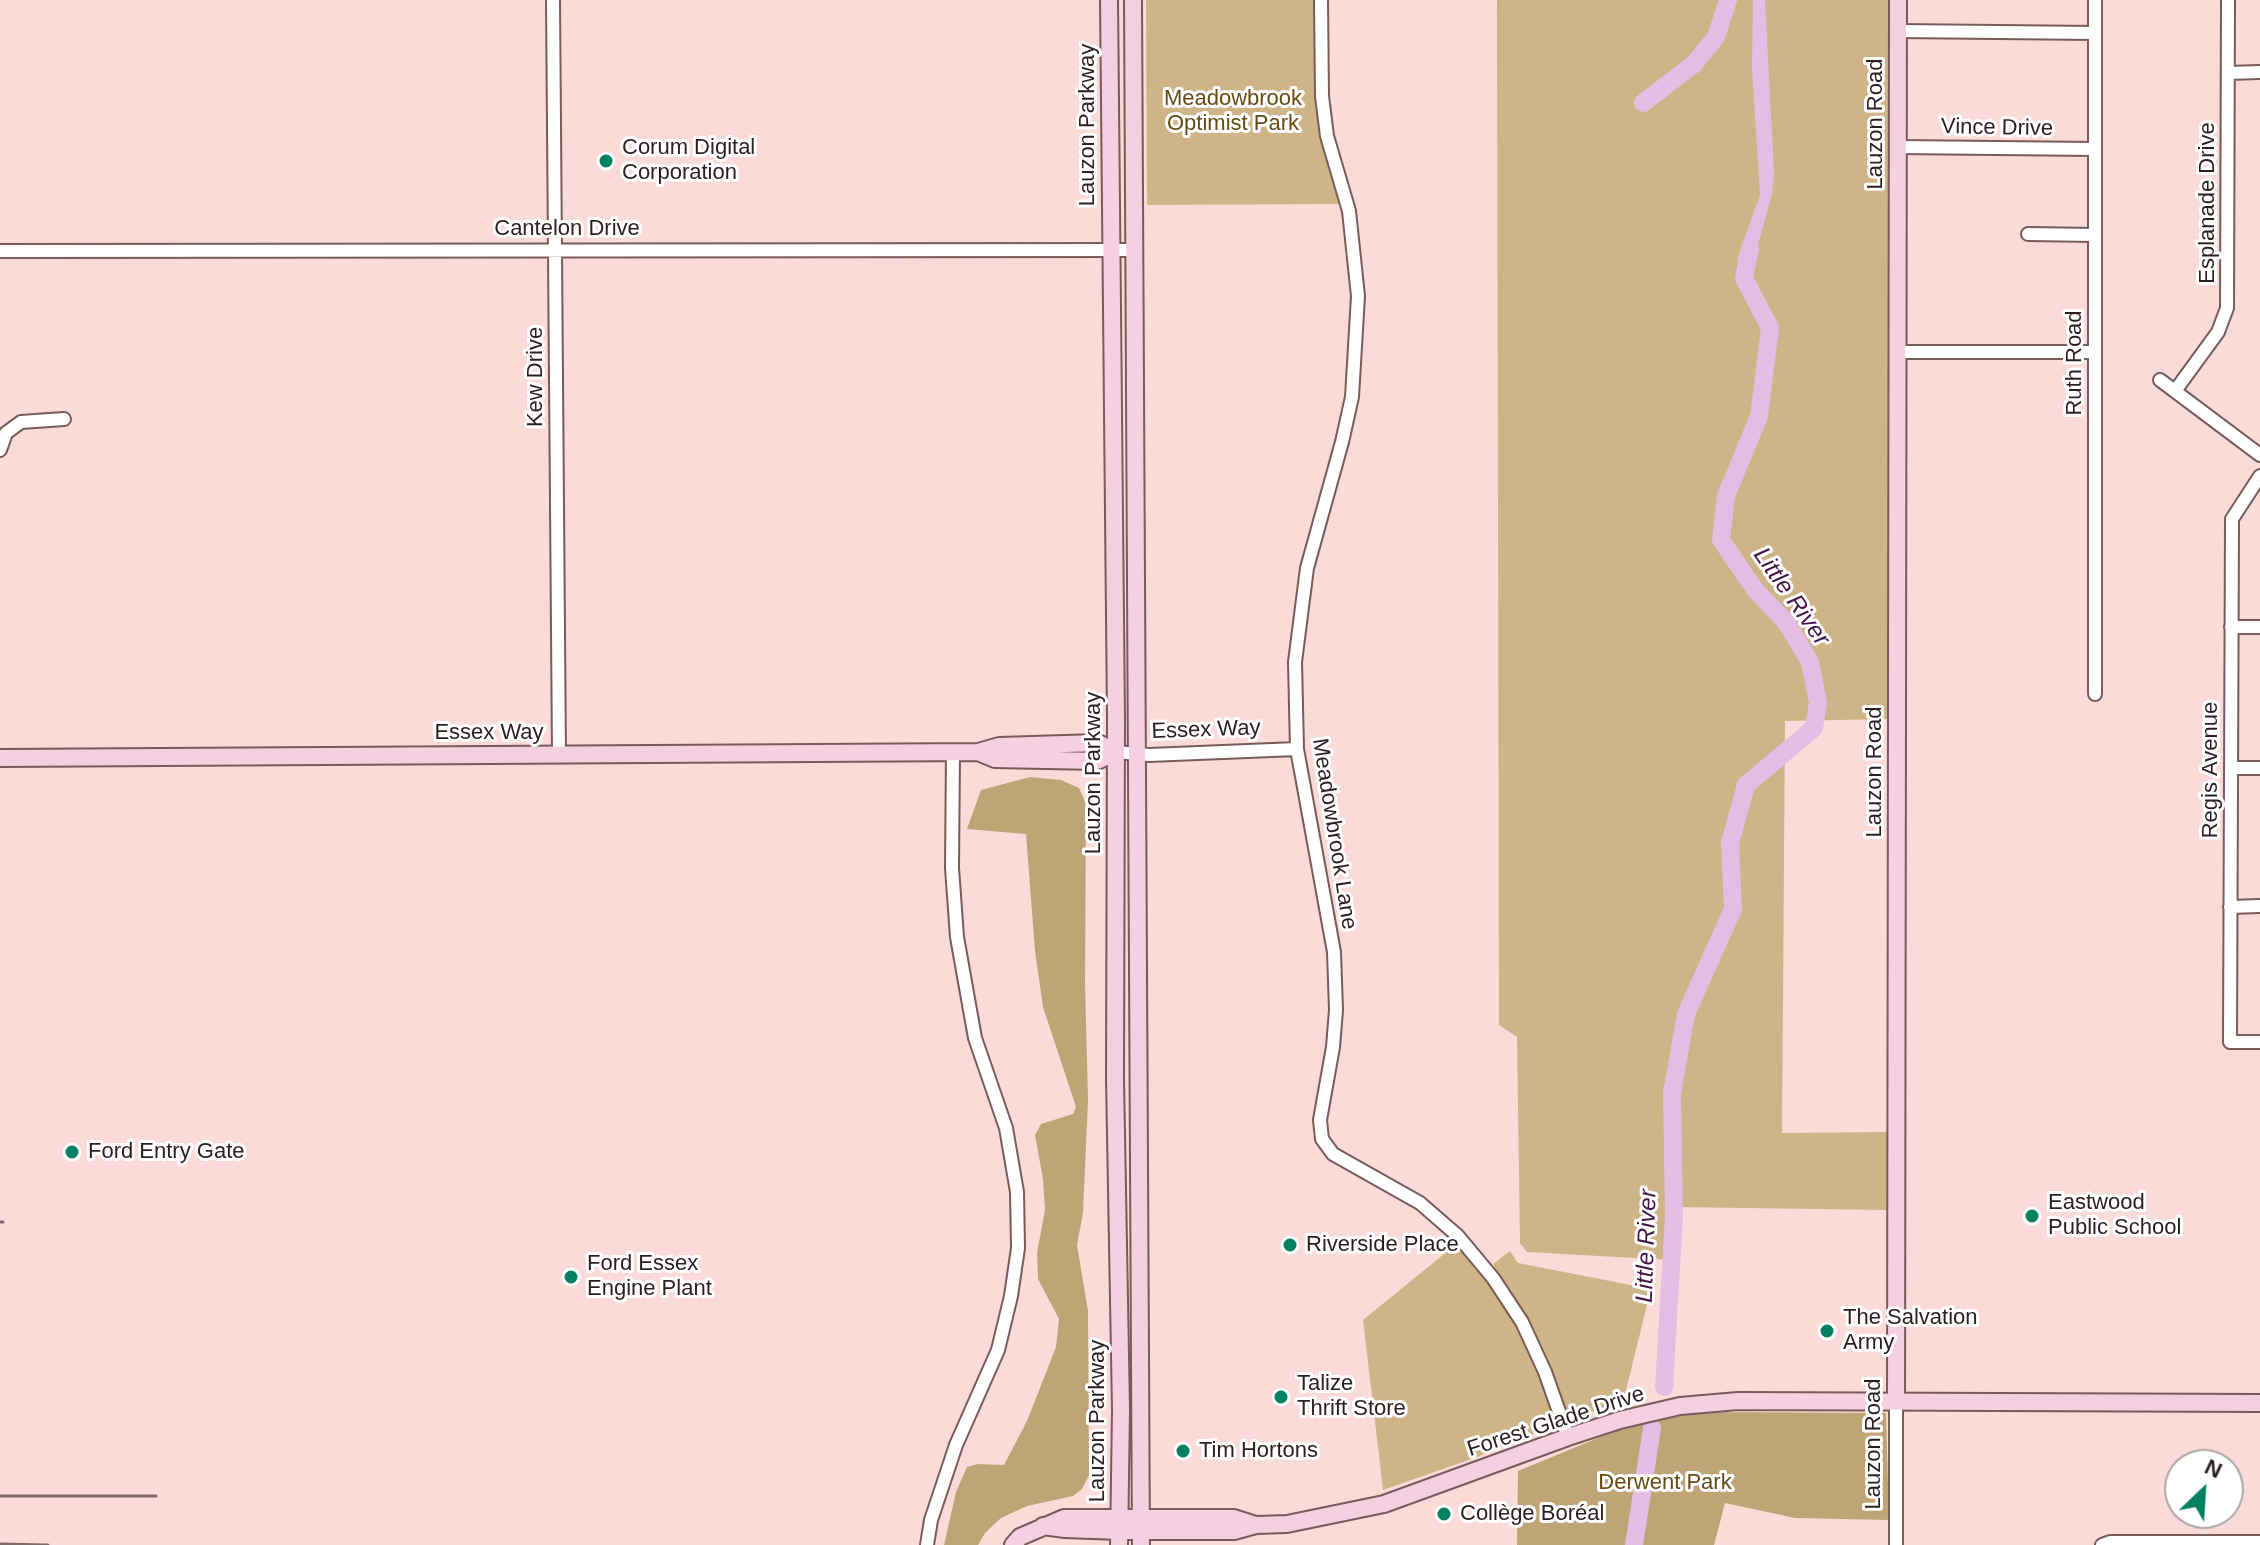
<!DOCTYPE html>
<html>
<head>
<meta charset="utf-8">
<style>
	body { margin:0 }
	#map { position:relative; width:2260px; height:1545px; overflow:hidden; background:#fbdbd8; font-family:Helvetica,sans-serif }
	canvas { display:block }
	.north { position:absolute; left:2164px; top:1449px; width:80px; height:80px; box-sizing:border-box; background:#fff; border:2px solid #aaa5a5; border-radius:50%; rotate:25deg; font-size:22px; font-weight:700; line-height:32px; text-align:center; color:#2a1f1e }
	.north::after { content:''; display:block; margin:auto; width:28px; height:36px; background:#008161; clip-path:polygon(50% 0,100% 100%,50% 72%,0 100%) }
</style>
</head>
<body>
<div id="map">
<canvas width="2260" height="1545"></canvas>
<div class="north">N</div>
</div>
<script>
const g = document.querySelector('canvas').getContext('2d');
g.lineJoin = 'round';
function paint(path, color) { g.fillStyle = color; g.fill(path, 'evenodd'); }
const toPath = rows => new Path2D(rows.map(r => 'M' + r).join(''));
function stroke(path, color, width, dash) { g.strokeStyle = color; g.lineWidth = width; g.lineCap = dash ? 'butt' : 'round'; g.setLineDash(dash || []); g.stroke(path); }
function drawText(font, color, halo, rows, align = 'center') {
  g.font = font + ' Helvetica,sans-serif'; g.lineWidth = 6; g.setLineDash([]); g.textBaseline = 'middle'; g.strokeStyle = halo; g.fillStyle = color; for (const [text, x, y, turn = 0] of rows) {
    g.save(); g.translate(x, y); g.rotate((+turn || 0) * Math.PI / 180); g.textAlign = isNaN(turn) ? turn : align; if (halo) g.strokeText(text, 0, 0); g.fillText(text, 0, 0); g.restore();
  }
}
paint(toPath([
	[1146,0,1317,0,1322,132,1339,204,1147,205],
	[1497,0,1891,0,1888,719,1785,721,1782,1133,1888,1132,1887,1210,1675,1207,1671,1260,1527,1252,1520,1243,1517,1037,1499,1025],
	[1449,1250,1465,1253,1508,1312,1529,1352,1554,1417,1552,1426,1477,1457,1383,1490,1363,1320],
	[1510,1251,1518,1263,1651,1289,1626,1390,1634,1399,1578,1416,1568,1414,1544,1354,1493,1264]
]), '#ceb486');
paint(toPath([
	[1030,777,1061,780,1079,788,1086,804,1085,983,1088,1100,1083,1213,1077,1245,1088,1311,1089,1475,1082,1489,1073,1496,1027,1506,1001,1518,985,1533,978,1545,944,1545,956,1492,967,1467,978,1464,1004,1465,1027,1421,1056,1347,1059,1319,1038,1279,1037,1253,1045,1210,1043,1179,1035,1135,1041,1124,1073,1114,1076,1107,1043,1007,1035,951,1026,834,967,829,981,790],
	[1703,1412,1886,1413,1889,1520,1795,1518,1725,1503,1714,1545,1517,1545,1518,1471,1610,1433,1658,1420]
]), '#bfa576');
paint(toPath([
	[1753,0,1765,0,1774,173,1772,194,1751,270,1737,269,1738,256,1760,195,1752,69]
]), '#e4bde5');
stroke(toPath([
	[1643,103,1694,64,1716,37,1728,0],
	[1664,1387,1674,1216,1672,1093,1686,1014,1733,909,1730,843,1746,785,1814,728,1818,703,1810,662,1786,622,1756,591,1721,540,1726,496,1759,416,1770,328,1744,278,1750,248],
	[1634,1545,1652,1428]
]), '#e4bde5', 18);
const street = toPath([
	[553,0,559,755],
	[1321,0,1322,96,1327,136,1349,211,1358,296,1352,397,1342,442,1307,568,1295,662,1297,749,1334,952,1336,1010,1333,1047,1320,1120,1322,1139,1333,1154,1420,1203,1458,1236,1493,1278,1522,1322,1545,1372,1568,1437],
	[2095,0,2095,694],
	[1898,31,2095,33],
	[2228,73,2260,72],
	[1898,147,2095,149],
	[2028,234,2095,235],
	[0,251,1134,250],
	[1898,352,2095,352],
	[2160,380,2260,455],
	[2175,391,2218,332,2227,308,2228,0],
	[0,450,6,433,21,422,64,419],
	[2260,476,2232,519,2230,1042,2260,1042],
	[2231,627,2260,627],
	[1116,752,1149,755,1297,749],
	[2231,768,2260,768],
	[2230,907,2260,906],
	[927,1545,931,1520,956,1445,998,1350,1011,1296,1018,1248,1017,1192,1006,1128,975,1038,957,937,952,868,953,752],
	[1896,1545,1896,1402],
	[2102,1545,2110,1542,2260,1542]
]);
const secondary = toPath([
	[1109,0,1116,718,1115,1079,1121,1410,1119,1545],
	[1133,0,1141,1545],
	[978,752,995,759,1097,761,1116,752],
	[0,758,978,752,999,746,1098,743,1116,752],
	[1896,1402,1898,0],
	[1043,1526,1065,1529,1120,1531,1234,1531,1256,1525,1287,1524,1384,1504,1568,1437,1620,1420,1680,1406,1738,1401,2260,1403],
	[1013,1545,1020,1537,1064,1518,1234,1518,1256,1525]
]);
stroke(street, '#775c5a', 16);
stroke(secondary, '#775c5a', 20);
stroke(street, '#fff', 12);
stroke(secondary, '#f6d0e1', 16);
stroke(toPath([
	[0,1222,3,1222],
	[0,1496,156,1496],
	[0,1544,48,1545]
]), '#7e6b69', 3);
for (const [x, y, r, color] of [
	[606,161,8,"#008161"],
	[72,1152,8,"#008161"],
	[2032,1216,8,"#008161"],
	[1290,1245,8,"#008161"],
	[571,1277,8,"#008161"],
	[1827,1331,8,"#008161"],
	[1281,1397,8,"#008161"],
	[1183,1451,8,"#008161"],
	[1444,1514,8,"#008161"]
]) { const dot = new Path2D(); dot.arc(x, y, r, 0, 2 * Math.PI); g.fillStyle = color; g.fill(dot); stroke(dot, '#fff', 3); }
drawText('22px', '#664b12', '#fff', [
	["Meadowbrook",1233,99],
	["Optimist Park",1233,124],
	["Derwent Park",1665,1483]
]);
drawText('22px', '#2a1f1e', '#fff', [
	["Lauzon Road",1876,124,-90],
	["Lauzon Parkway",1088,125,-90],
	["Vince Drive",1997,128,1],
	["Esplanade Drive",2208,203,-90],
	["Cantelon Drive",567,229],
	["Ruth Road",2075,363,-90],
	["Kew Drive",536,377,-90],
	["Essex Way",1206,730,-2],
	["Essex Way",489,733],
	["Regis Avenue",2211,770,-90],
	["Lauzon Road",1875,772,-90],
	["Lauzon Parkway",1094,773,-90],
	["Meadowbrook Lane",1334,834,81],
	["Lauzon Parkway",1098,1421,-90],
	["Forest Glade Drive",1556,1422,-18],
	["Lauzon Road",1874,1444,-90]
]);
drawText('22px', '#2a1f1e', '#fff', [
	["Corum Digital",622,148],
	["Corporation",622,173],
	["Ford Entry Gate",88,1152],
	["Eastwood",2048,1203],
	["Public School",2048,1228],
	["Riverside Place",1306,1245],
	["Ford Essex",587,1264],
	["Engine Plant",587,1289],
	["The Salvation",1843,1318],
	["Army",1843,1343],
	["Talize",1297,1384],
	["Thrift Store",1297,1409],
	["Tim Hortons",1199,1451],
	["Collège Boréal",1460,1514]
], 'left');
drawText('italic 24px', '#431445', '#fff', [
	["Little River",1791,597,55],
	["Little River",1647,1246,-88]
]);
</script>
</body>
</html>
